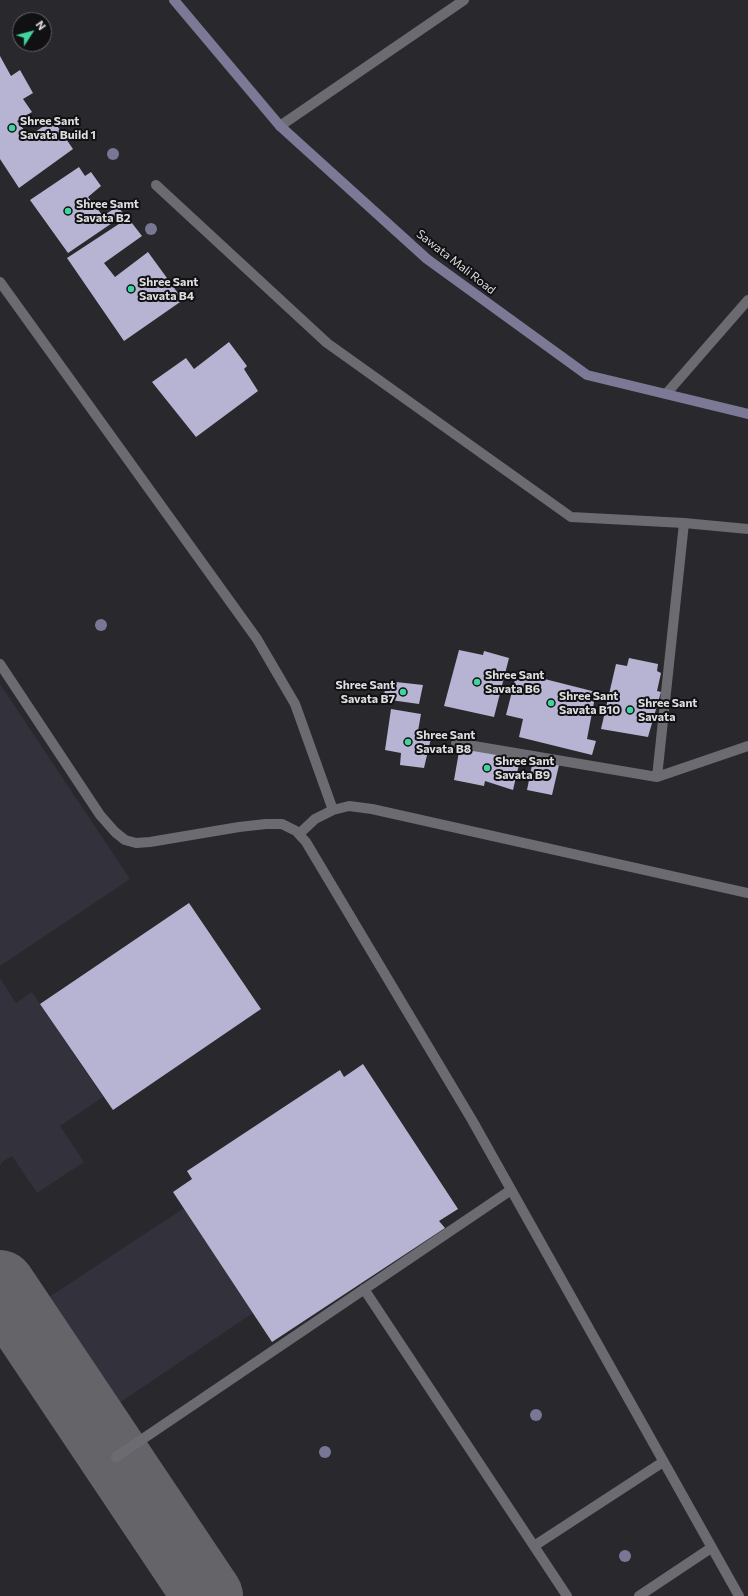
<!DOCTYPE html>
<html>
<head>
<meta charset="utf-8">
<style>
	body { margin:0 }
	#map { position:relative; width:748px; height:1596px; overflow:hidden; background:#29282d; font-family:Commissioner,sans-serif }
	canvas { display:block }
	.north { position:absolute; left:12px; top:12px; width:40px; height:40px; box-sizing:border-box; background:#111114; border:1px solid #636366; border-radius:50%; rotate:54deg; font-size:11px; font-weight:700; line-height:16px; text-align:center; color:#dedee1 }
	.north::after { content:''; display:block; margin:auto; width:14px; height:18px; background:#42d4a0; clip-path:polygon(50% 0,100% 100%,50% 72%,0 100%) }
</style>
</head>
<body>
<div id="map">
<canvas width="748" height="1596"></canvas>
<div class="north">N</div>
</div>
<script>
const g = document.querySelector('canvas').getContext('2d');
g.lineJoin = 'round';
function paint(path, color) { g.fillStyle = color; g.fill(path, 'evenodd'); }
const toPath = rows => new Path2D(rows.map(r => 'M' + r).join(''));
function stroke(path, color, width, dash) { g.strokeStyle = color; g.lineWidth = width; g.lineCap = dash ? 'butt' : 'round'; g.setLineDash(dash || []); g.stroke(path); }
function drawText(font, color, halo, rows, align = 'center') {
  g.font = font + ' Commissioner,sans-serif'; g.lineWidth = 4; g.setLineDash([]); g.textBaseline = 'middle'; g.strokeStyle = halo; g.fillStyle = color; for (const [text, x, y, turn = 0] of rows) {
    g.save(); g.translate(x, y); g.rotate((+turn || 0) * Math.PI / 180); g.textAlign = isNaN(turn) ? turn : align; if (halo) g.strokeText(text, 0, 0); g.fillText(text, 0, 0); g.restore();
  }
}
paint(toPath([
	[0,684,130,879,0,966],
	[0,978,16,1003,32,992,103,1097,60,1126,84,1162,37,1193,12,1156,2,1162,0,1166],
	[184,1208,253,1313,113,1407,43,1301]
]), '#32313c');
stroke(toPath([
	[0,1285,208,1596]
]), '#656468', 70);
paint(toPath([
	[0,56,11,76,20,70,33,93,23,99,32,112,17,121,29,136,53,120,73,149,19,188,0,159],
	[79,167,85,176,91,172,101,186,88,197,103,216,118,206,124,215,68,253,30,200],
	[128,218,142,236,104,263,115,277,148,252,183,300,124,341,67,258],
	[229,342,247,366,244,369,258,391,196,437,152,382,186,358,194,369],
	[459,650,483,655,484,651,509,658,494,717,444,706],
	[629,658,658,664,657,671,661,673,657,691,661,692,648,737,601,729,616,664,627,666],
	[517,672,596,692,587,739,596,741,592,755,519,737,523,719,506,715],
	[387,681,423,685,419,704,383,699],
	[391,709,421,714,418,731,432,734,424,768,400,765,401,753,385,750],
	[460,746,521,756,513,790,485,781,484,786,454,780],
	[533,760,559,765,552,795,527,790],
	[189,903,261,1009,113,1110,40,1004],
	[363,1064,458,1209,439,1221,445,1228,272,1342,173,1192,192,1179,187,1171,340,1070,344,1077]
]), '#b6b4d2');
stroke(toPath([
	[0,282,257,639,295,704,333,810],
	[0,664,100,815,115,832,125,840,136,843,150,842,239,827,266,824,282,824,296,831,306,842,472,1120,739,1596],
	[299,834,315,819,333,810,349,806,372,809,748,893],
	[364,1289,567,1596],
	[116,1457,511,1190],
	[534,1546,663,1462],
	[639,1596,711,1548]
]), '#6b6b71', 10);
stroke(toPath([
	[280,126,464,0],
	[156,185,327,343,571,517,684,523],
	[666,394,748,300],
	[456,743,657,777,748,746],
	[657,777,684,523,748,529]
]), '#6b6b71', 10);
stroke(toPath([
	[174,0,280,126,427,259,587,375,748,414]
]), '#7c7996', 10);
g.fillStyle = '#797796';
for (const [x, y] of [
	[113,154],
	[151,229],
	[101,625],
	[536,1415],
	[325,1452],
	[625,1556]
]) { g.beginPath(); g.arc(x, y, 6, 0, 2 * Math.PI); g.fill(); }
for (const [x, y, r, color] of [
	[12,128,4,"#42d4a0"],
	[68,211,4,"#42d4a0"],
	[131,289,4,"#42d4a0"],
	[477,682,4,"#42d4a0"],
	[403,692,4,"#42d4a0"],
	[551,703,4,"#42d4a0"],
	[630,710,4,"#42d4a0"],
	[408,742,4,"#42d4a0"],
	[487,768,4,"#42d4a0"]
]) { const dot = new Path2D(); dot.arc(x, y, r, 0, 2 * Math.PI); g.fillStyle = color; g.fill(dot); stroke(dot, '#111114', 1.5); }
drawText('bold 12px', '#dedee1', '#111114', [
	["Shree Sant",20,121],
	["Savata Build 1",20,135],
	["Shree Samt",76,204],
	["Savata B2",76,218],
	["Shree Sant",139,282],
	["Savata B4",139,296],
	["Shree Sant",485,675],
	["Savata B6",485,689],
	["Shree Sant",395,685,"right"],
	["Savata B7",395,699,"right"],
	["Shree Sant",559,696],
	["Savata B10",559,710],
	["Shree Sant",638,703],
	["Savata",638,717],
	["Shree Sant",416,735],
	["Savata B8",416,749],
	["Shree Sant",495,761],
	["Savata B9",495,775]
], 'left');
drawText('12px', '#dedee1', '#111114', [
	["Sawata Mali Road",456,262,38]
]);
</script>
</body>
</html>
